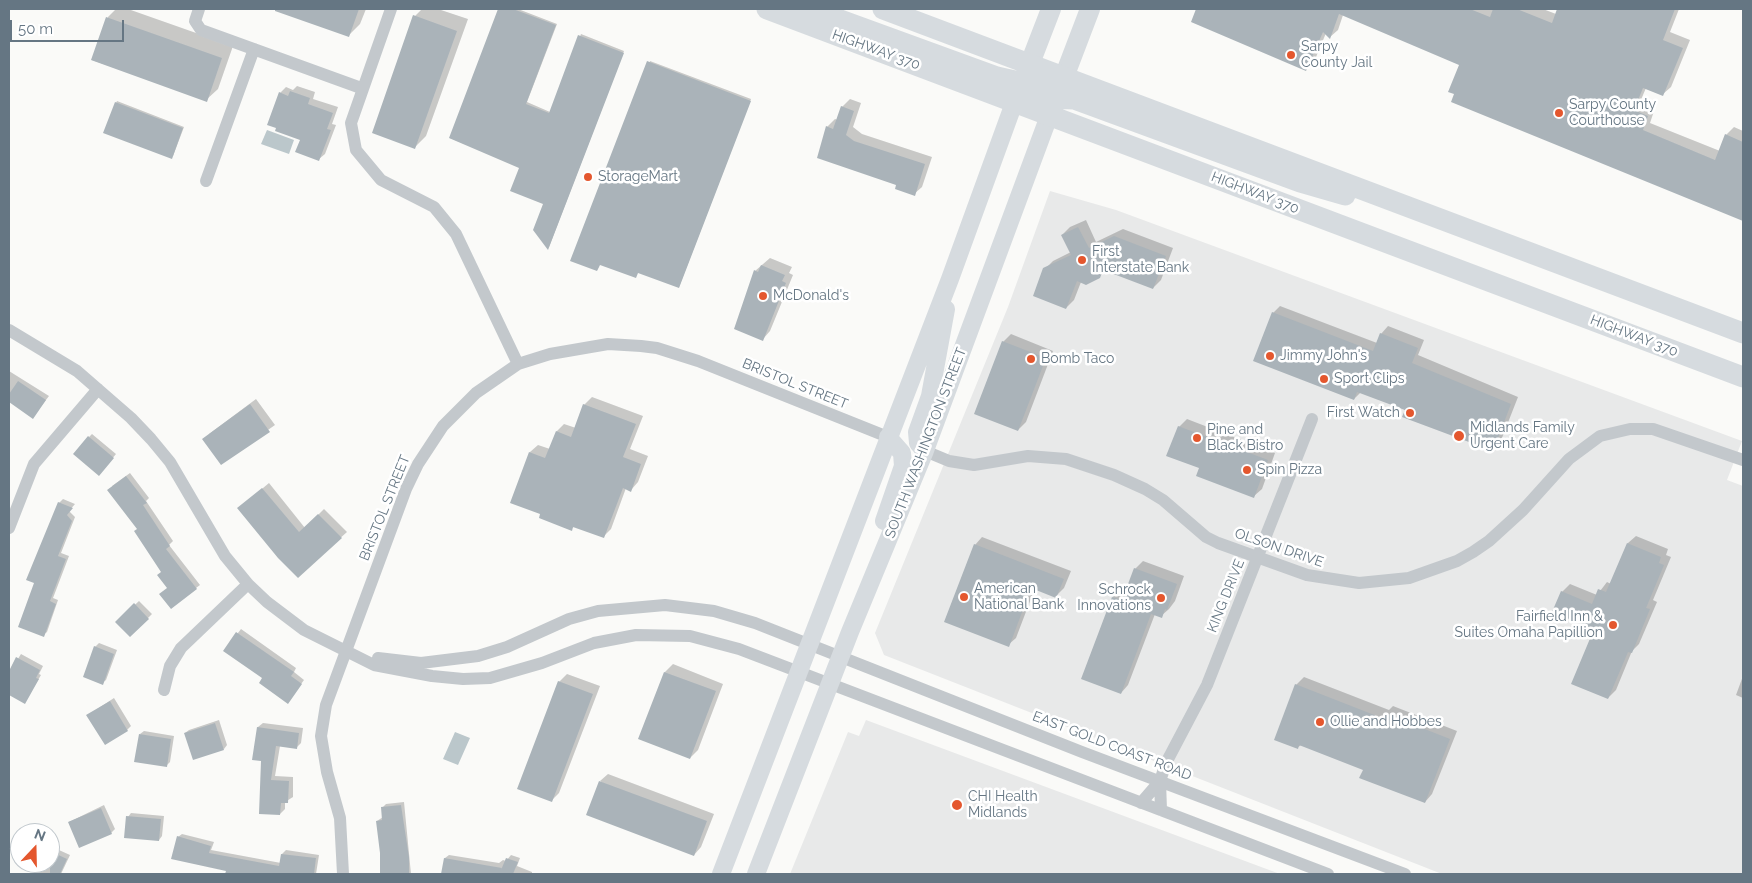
<!DOCTYPE html>
<html>
<head>
<meta charset="utf-8">
<style>
	body { margin:0 }
	#map { position:relative; width:1752px; height:883px; overflow:hidden; background:#fafaf8; font-family:Raleway,sans-serif }
	canvas { display:block }
	.frame { position:absolute; inset:0; border:10px solid #657683; pointer-events:none }
	.north { position:absolute; left:10px; top:823px; width:50px; height:50px; box-sizing:border-box; background:#fff; border:1px solid #c1c8cd; border-radius:50%; rotate:21deg; font-size:14px; font-weight:700; line-height:20px; text-align:center; color:#657683 }
	.north::after { content:''; display:block; margin:auto; width:18px; height:22px; background:#e4572e; clip-path:polygon(50% 0,100% 100%,50% 72%,0 100%) }
	.scale { position:absolute; left:10px; top:20px; width:114px; height:22px; box-sizing:border-box; border:2px solid #657683; border-top:0; padding-left:6px; font-size:15px; line-height:18px; white-space:nowrap; color:#657683; -webkit-text-stroke:4px #fff; paint-order:stroke }
</style>
</head>
<body>
<div id="map">
<canvas width="1752" height="883"></canvas>
<div class="frame"></div>
<div class="north">N</div>
<div class="scale">50 m</div>
</div>
<script>
const g = document.querySelector('canvas').getContext('2d');
g.lineJoin = 'round';
function paint(path, color) { g.fillStyle = color; g.fill(path, 'evenodd'); }
const toPath = rows => new Path2D(rows.map(r => 'M' + r).join(''));
function stroke(path, color, width, dash) { g.strokeStyle = color; g.lineWidth = width; g.lineCap = dash ? 'butt' : 'round'; g.setLineDash(dash || []); g.stroke(path); }
function drawText(font, color, halo, rows, align = 'center') {
  g.font = font + ' Raleway,sans-serif'; g.lineWidth = 5; g.setLineDash([]); g.textBaseline = 'middle'; g.strokeStyle = halo; g.fillStyle = color; for (const [text, x, y, turn = 0] of rows) {
    g.save(); g.translate(x, y); g.rotate((+turn || 0) * Math.PI / 180); g.textAlign = isNaN(turn) ? turn : align; if (halo) g.strokeText(text, 0, 0); g.fillText(text, 0, 0); g.restore();
  }
}
paint(toPath([
	[1050,191,1116,210,1742,441,1727,480,1743,486,1743,874,1442,874,884,655,875,633,1008,307],
	[866,720,1280,874,790,874,848,732,859,736]
]), '#e8e9e9');
paint(toPath([
	[267,130,294,140,289,154,261,144],
	[455,732,470,738,458,765,443,759]
]), '#bbc7cb');
paint(toPath([
	[116,9,128,9,233,46,218,89,206,100,92,60,108,17],
	[273,9,366,9,360,24,349,35],
	[422,9,438,9,468,19,426,136,415,147,415,16],
	[499,9,518,9,557,24,527,102,550,112,581,34,624,51,549,247,545,203,521,167,450,138],
	[1198,9,1543,9,1556,14,1559,9,1679,9,1670,32,1690,40,1671,87,1663,94,1646,88,1640,102,1655,108,1650,123,1720,151,1726,135,1734,127,1743,131,1743,220,1453,102,1461,64,1343,15,1338,30,1330,37,1326,33,1314,62,1306,70,1192,21],
	[650,61,751,99,679,287,638,272,600,263,597,270],
	[297,86,315,92,313,99,338,107,332,124,336,125,325,154,319,159,301,139,280,93,286,87,293,90],
	[850,99,861,103,853,127,862,134,932,157,922,187,914,194,898,184,827,127,835,119,838,120,842,107],
	[117,101,184,127,173,156,116,103],
	[1086,220,1096,242,1123,229,1173,248,1161,280,1153,288,1106,270,1099,277,1081,282,1074,300,1066,308,1045,269,1053,261,1071,252,1062,235,1070,227],
	[770,258,792,267,789,273,793,275,770,331,763,339,755,271],
	[1280,306,1377,343,1381,334,1388,326,1424,340,1418,355,1518,397,1500,443,1492,450,1406,410,1361,392,1354,399,1273,313],
	[1011,334,1053,351,1026,422,1018,430,1003,342],
	[9,371,49,396,33,417,9,401],
	[592,397,643,416,630,449,648,456,638,482,631,490,626,488,611,529,603,537,575,526,571,529,542,513,511,502,530,452,538,445,550,449,557,431,564,424,576,428,584,405],
	[256,399,275,425,221,463,209,434],
	[1187,419,1275,453,1262,489,1254,496,1200,468,1179,427],
	[92,434,116,454,102,471,89,437],
	[130,473,149,498,146,501,173,541,169,545,200,585,196,588,168,587,163,571,112,486],
	[269,483,305,528,324,509,347,532,298,576,245,503],
	[63,499,75,504,69,511,75,517,61,553,69,556,53,598,58,600,47,632,43,635,35,582,59,503],
	[1636,536,1668,549,1666,555,1671,557,1653,600,1657,602,1639,644,1632,651,1616,690,1608,698,1596,629,1562,592,1570,584,1597,595,1607,582,1611,584,1628,543],
	[982,537,1071,571,1064,588,1056,596,1035,588,1016,638,1008,645,975,545],
	[1143,561,1184,576,1175,601,1169,609,1161,616,1155,614,1128,685,1121,693,1113,597,1120,590,1126,592,1135,569],
	[139,601,152,614,130,636,117,622],
	[241,629,296,668,294,672,304,680,291,698,225,650],
	[99,643,117,650,106,680,102,683,95,647],
	[21,654,43,666,39,674,41,675,25,702,9,693,9,673],
	[673,664,723,684,698,750,690,758,640,739,665,672],
	[567,674,600,686,559,793,552,800,559,682],
	[1743,676,1743,698,1736,695],
	[1304,677,1389,710,1393,706,1457,731,1432,794,1425,802,1364,769,1301,745,1297,748,1296,685],
	[114,698,131,726,127,730,88,715],
	[219,720,227,745,224,749,185,733,189,730],
	[263,723,303,728,301,743,296,748,280,746,275,776,293,777,293,797,285,802,285,809,280,814,262,760,258,727],
	[144,731,174,736,170,762,166,766,140,734],
	[608,774,714,814,701,847,694,855,600,781],
	[404,802,411,874,381,874,381,853,377,821,383,817,382,808,386,804],
	[104,805,115,829,111,833,69,822],
	[131,813,164,816,162,836,159,840,128,817],
	[182,834,214,842,211,850,281,863,282,854,286,850,319,855,316,874,226,874,227,870,178,837],
	[50,846,70,855,61,874,35,874,40,863,50,863],
	[449,855,499,863,503,860,506,861,511,855,520,858,517,866,532,872,532,874,442,874,445,858]
]), '#0003');
paint(toPath([
	[275,9,359,9,349,37,275,11],
	[498,9,513,9,556,25,526,104,549,113,578,35,624,53,548,250,533,230,543,204,510,191,519,168,449,138],
	[1196,9,1470,9,1490,17,1493,9,1517,9,1552,23,1557,9,1675,9,1663,40,1683,48,1663,96,1643,88,1634,110,1648,116,1643,130,1715,160,1725,134,1743,142,1743,221,1451,102,1454,94,1448,92,1459,65,1339,14,1330,39,1323,32,1306,71,1191,22],
	[413,15,457,31,415,149,372,133],
	[106,17,222,58,207,102,91,60],
	[647,61,751,101,679,288,638,273,636,278,600,265,597,271,570,261],
	[290,91,310,98,308,104,333,113,327,129,331,130,319,161,295,152,300,140,275,131,276,128,267,125,279,92,288,96],
	[115,102,183,128,172,159,103,133],
	[841,106,854,111,846,135,854,141,925,164,915,196,895,189,896,185,817,158,826,126,833,129],
	[1078,227,1089,248,1114,236,1166,256,1153,289,1103,270,1100,278,1086,285,1077,281,1066,309,1033,296,1043,268,1071,255,1061,235],
	[761,265,785,275,782,281,786,283,763,341,734,329,754,270,758,272],
	[1272,312,1373,351,1380,333,1418,348,1412,363,1511,404,1493,451,1402,417,1405,410,1357,392,1354,400,1253,361],
	[1002,341,1046,358,1018,431,974,414],
	[18,381,46,400,33,419,9,402,9,394],
	[250,404,270,432,221,465,202,439],
	[583,404,636,424,623,457,641,464,631,492,623,488,604,538,573,527,572,531,539,518,540,514,510,503,529,452,545,458,556,431,571,437],
	[1178,426,1268,460,1254,498,1196,476,1199,468,1166,456],
	[88,436,114,458,99,476,73,454],
	[126,476,147,503,143,505,170,546,166,549,197,589,171,609,159,594,167,588,157,575,161,572,134,531,137,529,107,490],
	[262,488,299,532,318,514,342,538,298,578,278,558,237,508],
	[58,502,73,508,67,515,72,521,58,556,66,559,50,601,56,604,44,637,18,627,34,583,26,580],
	[1627,543,1661,557,1659,563,1664,565,1646,608,1650,609,1632,653,1628,652,1608,699,1571,684,1594,629,1552,612,1561,591,1592,604,1598,589,1606,592],
	[974,544,1064,579,1056,598,1031,588,1009,647,944,622],
	[1134,568,1177,584,1167,610,1165,609,1162,618,1151,614,1121,694,1081,679,1112,597,1122,600],
	[134,603,149,619,130,637,115,622],
	[236,632,294,672,291,676,302,684,288,704,259,683,262,678,223,651],
	[94,646,114,654,103,685,83,677],
	[16,657,40,670,36,678,39,679,25,704,9,695,9,671],
	[664,672,716,691,690,759,638,739],
	[558,681,593,694,552,802,517,789],
	[1295,684,1382,718,1384,713,1450,739,1425,803,1359,778,1363,770,1299,745,1298,749,1274,740],
	[110,701,128,731,105,745,86,715],
	[215,723,224,750,193,760,184,733],
	[257,727,299,733,297,749,276,746,271,780,289,781,288,803,281,803,280,815,259,814,261,761,252,760],
	[139,734,171,739,167,767,134,762],
	[599,781,707,821,694,856,586,815],
	[401,805,409,857,409,874,380,874,380,853,376,821,382,820,381,807],
	[101,808,112,834,79,848,68,822],
	[126,816,161,819,159,841,124,838],
	[177,836,211,846,209,853,279,866,281,854,316,858,314,874,225,874,226,871,171,859],
	[50,851,67,859,60,874,50,874],
	[444,858,502,868,501,870,506,858,518,862,513,874,441,874]
]), '#aab3b9');
stroke(toPath([
	[199,9,195,21,201,30,361,88],
	[391,9,351,123,356,150,381,180,434,207,456,234,518,364],
	[206,181,254,49],
	[9,330,77,371,131,418,151,439,170,462,225,556,248,584,267,602,304,630,374,665,432,676,463,679,490,678,542,663,594,643,636,635,690,636,739,649,1328,874],
	[925,451,949,461,974,465,1028,456,1066,459,1114,475,1145,489,1163,500,1206,537,1218,543,1307,575,1359,583,1409,578,1457,561,1473,552,1489,541,1523,510,1569,459,1600,436,1630,429,1653,429,1743,460],
	[9,528,34,464,98,389],
	[378,658,421,663,478,656,507,647,569,619,598,611,665,605,714,611,755,623,1082,752,1405,874],
	[164,690,170,666,181,648,248,584],
	[1141,803,1160,781],
	[1161,810,1160,781,1166,763,1207,685,1312,419],
	[343,874,340,818,327,772,321,736,326,705,406,489,418,464,443,426,476,393,518,364,550,354,608,344,641,346,657,348,698,361,888,437]
]), '#c3c8cc', 12);
stroke(toPath([
	[925,451,918,443,917,432,930,396,946,309],
	[884,521,903,466,902,453,888,437],
	[721,874,950,279,1014,103],
	[756,874,850,632,924,453,1049,116]
]), '#d6dbdf', 18);
stroke(toPath([
	[1024,79,1051,9],
	[1058,93,1090,9]
]), '#d6dbdf', 20);
stroke(toPath([
	[767,9,1743,377],
	[810,9,997,77,1059,91],
	[883,9,1743,333],
	[1017,102,1049,98,1074,99,1300,182,1345,195]
]), '#d6dbdf', 21);
for (const [x, y, r, color] of [
	[1291,55,5,"#e4572e"],
	[1559,113,5,"#e4572e"],
	[588,177,5,"#e4572e"],
	[1082,260,5,"#e4572e"],
	[763,296,5,"#e4572e"],
	[1270,356,5,"#e4572e"],
	[1031,359,5,"#e4572e"],
	[1324,379,5,"#e4572e"],
	[1410,413,5,"#e4572e"],
	[1459,436,6,"#e4572e"],
	[1197,438,5,"#e4572e"],
	[1247,470,5,"#e4572e"],
	[964,597,5,"#e4572e"],
	[1161,598,5,"#e4572e"],
	[1613,625,5,"#e4572e"],
	[1320,722,5,"#e4572e"],
	[957,805,6,"#e4572e"]
]) { const dot = new Path2D(); dot.arc(x, y, r, 0, 2 * Math.PI); g.fillStyle = color; g.fill(dot); stroke(dot, '#fff', 2); }
drawText('14px', '#657683', '#fff', [
	["Sarpy",1301,47],
	["County Jail",1301,63],
	["Sarpy County",1569,105],
	["Courthouse",1569,121],
	["StorageMart",598,177],
	["First",1092,252],
	["Interstate Bank",1092,268],
	["McDonald's",773,296],
	["Jimmy John's",1280,356],
	["Bomb Taco",1041,359],
	["Sport Clips",1334,379],
	["First Watch",1400,413,"right"],
	["Midlands Family",1470,428],
	["Urgent Care",1470,444],
	["Pine and",1207,430],
	["Black Bistro",1207,446],
	["Spin Pizza",1257,470],
	["American",974,589],
	["National Bank",974,605],
	["Schrock",1151,590,"right"],
	["Innovations",1151,606,"right"],
	["Fairfield Inn &",1603,617,"right"],
	["Suites Omaha Papillion",1603,633,"right"],
	["Ollie and Hobbes",1330,722],
	["CHI Health",968,797],
	["Midlands",968,813]
], 'left');
drawText('14px', '#657683', '#fff', [
	["HIGHWAY 370",876,50,20],
	["HIGHWAY 370",1255,193,21],
	["HIGHWAY 370",1634,336,21],
	["BRISTOL STREET",795,384,22],
	["SOUTH WASHINGTON STREET",926,443,-69],
	["BRISTOL STREET",385,508,-68],
	["OLSON DRIVE",1279,548,19],
	["KING DRIVE",1226,596,-68],
	["EAST GOLD COAST ROAD",1112,746,21]
]);
</script>
</body>
</html>
